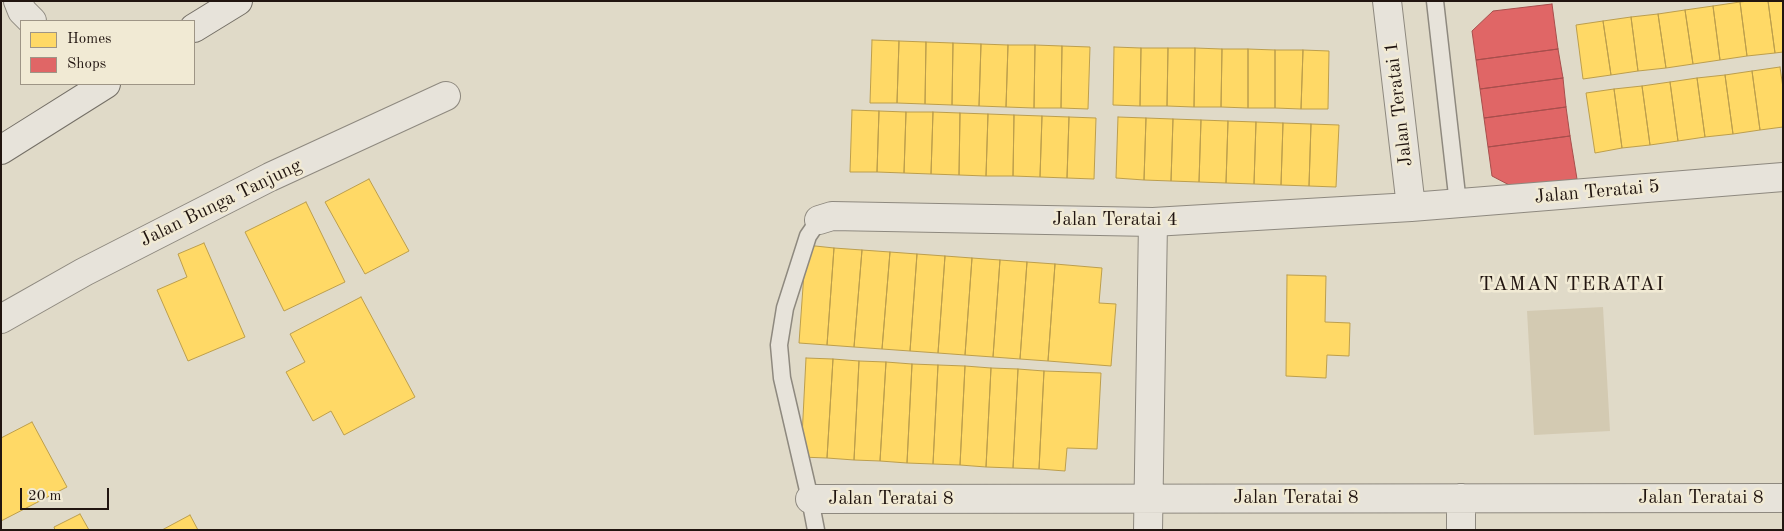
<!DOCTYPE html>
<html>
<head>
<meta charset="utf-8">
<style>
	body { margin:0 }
	#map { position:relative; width:1784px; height:531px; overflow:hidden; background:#e0dac8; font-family:"Old Standard TT",serif }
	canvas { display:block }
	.frame { position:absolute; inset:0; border:2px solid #211510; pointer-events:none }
	.legend { position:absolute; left:20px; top:20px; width:175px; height:65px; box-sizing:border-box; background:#f1ead4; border:1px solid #9e9586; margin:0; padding:6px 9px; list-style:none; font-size:15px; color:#211510 }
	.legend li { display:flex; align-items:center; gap:10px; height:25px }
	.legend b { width:25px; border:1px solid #9e9586 }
	.scale { position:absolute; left:20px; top:488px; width:89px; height:22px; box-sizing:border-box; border:2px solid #211510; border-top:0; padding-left:6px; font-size:15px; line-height:18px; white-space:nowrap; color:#211510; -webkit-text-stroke:4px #f1ead4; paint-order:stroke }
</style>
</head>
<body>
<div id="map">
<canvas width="1784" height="531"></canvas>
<div class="frame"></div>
<ul class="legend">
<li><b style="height:14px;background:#ffd966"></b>Homes</li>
<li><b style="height:14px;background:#e06666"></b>Shops</li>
</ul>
<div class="scale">20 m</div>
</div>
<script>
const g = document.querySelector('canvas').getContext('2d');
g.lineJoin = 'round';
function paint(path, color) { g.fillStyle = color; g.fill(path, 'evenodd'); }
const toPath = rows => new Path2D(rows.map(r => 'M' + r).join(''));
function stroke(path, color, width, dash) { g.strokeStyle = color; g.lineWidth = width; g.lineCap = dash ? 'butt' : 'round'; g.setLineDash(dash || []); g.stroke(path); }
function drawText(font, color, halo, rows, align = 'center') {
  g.font = font + ' "Old Standard TT",serif'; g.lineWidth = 5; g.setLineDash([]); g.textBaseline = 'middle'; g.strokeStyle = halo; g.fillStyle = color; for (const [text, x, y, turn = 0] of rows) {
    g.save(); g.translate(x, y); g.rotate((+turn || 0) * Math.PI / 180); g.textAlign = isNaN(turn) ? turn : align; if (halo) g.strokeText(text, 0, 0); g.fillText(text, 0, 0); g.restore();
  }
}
paint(toPath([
	[1603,307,1610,431,1534,435,1527,311]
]), '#d3cab2');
const homes = toPath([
	[1749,1,1768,1,1775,53,1747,56,1740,2,1749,1],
	[1768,1,1783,1,1783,52,1775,53,1768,1],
	[1740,2,1747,56,1720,60,1713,6,1740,2],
	[1713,6,1720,60,1693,64,1685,10,1713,6],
	[1685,10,1693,64,1666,68,1658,14,1685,10],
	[1658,14,1666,68,1638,71,1631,17,1658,14],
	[1631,17,1638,71,1611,75,1603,21,1631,17],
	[1603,21,1611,75,1583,79,1576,25,1603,21],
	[872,40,899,41,897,103,870,103,872,40],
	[899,41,926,42,925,104,897,103,899,41],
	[926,42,953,43,952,105,925,104,926,42],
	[953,43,981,44,979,106,952,105,953,43],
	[981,44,1008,45,1006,107,979,106,981,44],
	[1008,45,1035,45,1034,108,1006,107,1008,45],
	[1035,45,1062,46,1061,108,1034,108,1035,45],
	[1062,46,1090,47,1088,109,1061,108,1062,46],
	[1114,47,1141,48,1140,106,1113,105,1114,47],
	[1141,48,1168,48,1167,106,1140,106,1141,48],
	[1168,48,1195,48,1194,107,1167,106,1168,48],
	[1195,48,1222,49,1221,107,1194,107,1195,48],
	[1222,49,1248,49,1248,108,1221,107,1222,49],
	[1248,49,1275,50,1275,108,1248,108,1248,49],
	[1275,50,1303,50,1301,109,1275,108,1275,50],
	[1303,50,1329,51,1328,109,1301,109,1303,50],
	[1780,67,1783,88,1783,127,1760,130,1752,71,1780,67],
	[1752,71,1760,130,1733,134,1725,75,1752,71],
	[1725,75,1733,134,1705,137,1697,78,1725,75],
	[1697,78,1705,137,1678,141,1670,82,1697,78],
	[1670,82,1678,141,1650,145,1642,86,1670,82],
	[1642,86,1650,145,1622,148,1614,89,1642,86],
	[1614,89,1622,148,1595,153,1586,93,1614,89],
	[852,110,879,111,877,172,850,172,852,110],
	[879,111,906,112,904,173,877,172,879,111],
	[906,112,933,112,931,174,904,173,906,112],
	[933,112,960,113,959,175,931,174,933,112],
	[960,113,988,114,986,176,959,175,960,113],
	[988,114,1014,115,1013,176,986,176,988,114],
	[1014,115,1042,116,1040,177,1013,176,1014,115],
	[1042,116,1069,117,1067,178,1040,177,1042,116],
	[1069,117,1096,118,1094,179,1067,178,1069,117],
	[1118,117,1146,118,1144,180,1116,178,1118,117],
	[1146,118,1173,119,1171,181,1144,180,1146,118],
	[1173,119,1201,120,1199,182,1171,181,1173,119],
	[1201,120,1228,121,1226,183,1199,182,1201,120],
	[1228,121,1256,122,1254,184,1226,183,1228,121],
	[1256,122,1283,123,1281,185,1254,184,1256,122],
	[1283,123,1311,124,1309,186,1281,185,1283,123],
	[1311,124,1339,125,1336,187,1309,186,1311,124],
	[369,179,409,251,365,274,325,202,369,179],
	[306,202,345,282,284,311,245,232,306,202],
	[204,243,245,337,188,361,157,290,187,277,178,254,204,243],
	[806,245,834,248,827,345,799,343,806,245],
	[834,248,862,250,854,347,827,345,834,248],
	[862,250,890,252,882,349,854,347,862,250],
	[890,252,917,254,910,351,882,349,890,252],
	[917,254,945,256,938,353,910,351,917,254],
	[945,256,972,258,965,355,938,353,945,256],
	[972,258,1000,260,993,357,965,355,972,258],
	[1000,260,1027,262,1020,359,993,357,1000,260],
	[1027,262,1055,264,1048,361,1020,359,1027,262],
	[1055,264,1102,268,1099,303,1116,304,1111,366,1048,361,1055,264],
	[1287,275,1326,276,1325,322,1350,323,1349,356,1327,355,1326,378,1286,376,1287,275],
	[361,297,415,397,344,435,331,411,313,421,286,372,305,362,290,334,361,297],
	[806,358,833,359,827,458,801,457,806,358],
	[833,359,859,361,854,460,827,458,833,359],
	[859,361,886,362,880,461,854,460,859,361],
	[886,362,912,364,907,463,880,461,886,362],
	[912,364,938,365,933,464,907,463,912,364],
	[938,365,965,366,960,465,933,464,938,365],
	[965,366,991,368,986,467,960,465,965,366],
	[991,368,1018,369,1013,468,986,467,991,368],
	[1018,369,1044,371,1039,469,1013,468,1018,369],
	[1044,371,1101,373,1097,449,1067,448,1065,471,1039,469,1044,371],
	[32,422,67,487,1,521,1,438,32,422],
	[80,514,89,530,55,530,54,527,80,514],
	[190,515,198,530,162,530,190,515]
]);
paint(homes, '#ffd966');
stroke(homes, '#bc9e4c', 1);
const shops = toPath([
	[1552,4,1558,49,1476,60,1472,31,1493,11,1552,4],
	[1558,49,1563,78,1480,89,1476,60,1558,49],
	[1563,78,1566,107,1484,118,1480,89,1563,78],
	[1566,107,1570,136,1488,147,1484,118,1566,107],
	[1570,136,1577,179,1513,187,1492,176,1488,147,1570,136]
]);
paint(shops, '#e06666');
stroke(shops, '#a74e4c', 1);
const lane = toPath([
	[1435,1,1458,204],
	[816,530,810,499,782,378,779,345,785,308,808,236,819,220]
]);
const street = toPath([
	[18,1,22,11,32,21],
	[1387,1,1411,207],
	[819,220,832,216,1153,222,1411,207,1783,177],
	[1,319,84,272,270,177,446,96],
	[1461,498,1461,530],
	[810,499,1783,498],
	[1148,530,1153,222]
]);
const secondary = toPath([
	[194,28,238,1],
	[1,150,106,84]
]);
stroke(lane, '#8e897f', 19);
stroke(street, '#8e897f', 30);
stroke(secondary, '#746f66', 30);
stroke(lane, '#e7e3da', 16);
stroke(street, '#e7e3da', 28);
stroke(secondary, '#e7e3da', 28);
drawText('19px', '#211510', '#f1ead4', [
	["Jalan Teratai 1",1399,104,-97],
	["Jalan Teratai 5",1597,192,-5],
	["Jalan Bunga Tanjung",221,203,-26],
	["Jalan Teratai 4",1115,220],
	["Jalan Teratai 8",1296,498],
	["Jalan Teratai 8",1701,498],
	["Jalan Teratai 8",891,499]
]);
g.letterSpacing = '1px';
drawText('20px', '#211510', '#f1ead4', [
	["TAMAN TERATAI",1572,285]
]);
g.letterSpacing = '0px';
</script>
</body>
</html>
